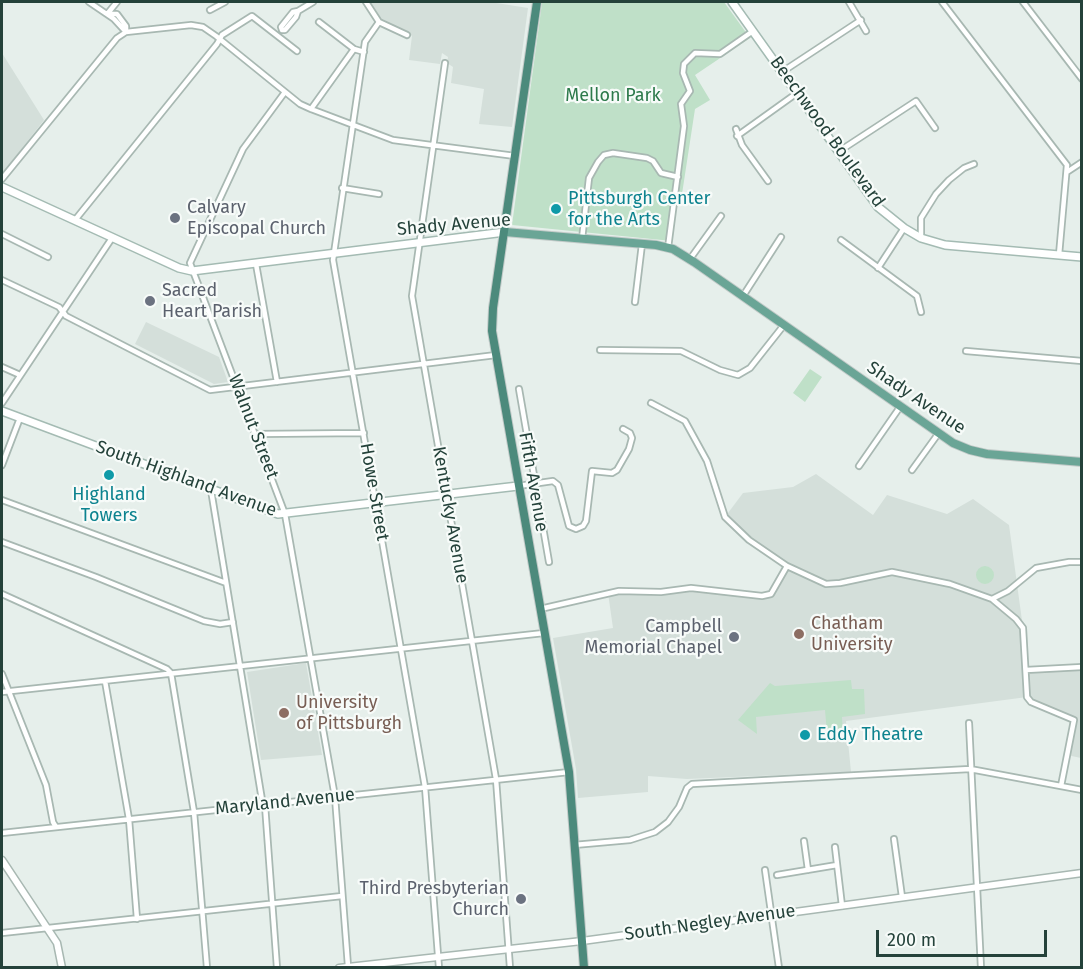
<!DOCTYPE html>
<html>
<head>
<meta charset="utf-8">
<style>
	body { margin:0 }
	#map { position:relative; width:1083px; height:969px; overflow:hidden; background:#e6efeb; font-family:"Fira Sans",sans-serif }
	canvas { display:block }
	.frame { position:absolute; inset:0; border:3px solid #24423a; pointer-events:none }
	.scale { position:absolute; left:876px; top:930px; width:171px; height:27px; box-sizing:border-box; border:3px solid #24423a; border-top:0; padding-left:8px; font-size:18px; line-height:21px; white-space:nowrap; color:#24423a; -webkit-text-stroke:4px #f7fbf9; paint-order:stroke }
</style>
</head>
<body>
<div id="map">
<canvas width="1083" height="969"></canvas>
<div class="frame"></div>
<div class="scale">200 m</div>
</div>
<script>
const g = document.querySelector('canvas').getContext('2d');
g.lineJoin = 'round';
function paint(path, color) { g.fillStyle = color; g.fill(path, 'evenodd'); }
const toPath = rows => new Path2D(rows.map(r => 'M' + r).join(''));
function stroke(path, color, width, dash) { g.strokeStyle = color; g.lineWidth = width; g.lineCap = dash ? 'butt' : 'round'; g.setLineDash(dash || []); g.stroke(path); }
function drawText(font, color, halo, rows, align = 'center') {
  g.font = font + ' "Fira Sans",sans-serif'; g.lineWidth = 4.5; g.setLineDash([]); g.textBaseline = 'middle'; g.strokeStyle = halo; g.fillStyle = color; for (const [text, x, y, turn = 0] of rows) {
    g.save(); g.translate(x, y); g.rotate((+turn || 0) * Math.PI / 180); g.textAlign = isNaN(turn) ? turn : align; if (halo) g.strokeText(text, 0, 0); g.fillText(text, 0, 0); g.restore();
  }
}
paint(toPath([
	[370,2,490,2,528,8,512,127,479,124,484,89,451,83,453,67,447,63,448,57,442,53,440,64,409,60,412,36,377,16],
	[2,53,44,120,2,174],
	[146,322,219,357,228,382,214,384,135,344],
	[816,474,873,515,887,495,947,514,973,499,1009,525,1023,628,1026,669,1081,667,1081,758,1067,755,1073,720,1031,702,1027,697,846,721,851,772,687,779,648,776,648,792,578,798,576,769,553,638,613,628,608,593,661,592,691,588,762,596,771,594,786,566,749,540,725,517,743,493,793,487],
	[306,663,322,755,261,760,247,672]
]), '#d4dfda');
paint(toPath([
	[534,2,724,2,750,38,695,75,710,100,695,109,682,194,678,194,672,241,512,225,542,3],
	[810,369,822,377,805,402,793,393],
	'976 575a9 9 0 1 1 18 0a9 9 0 1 1-18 0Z',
	[851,680,852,689,864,689,865,714,842,717,843,735,836,736,835,733,827,733,825,710,756,717,757,734,738,720,770,683,775,686]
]), '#bfe0c8');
const minor = toPath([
	[89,2,114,19,126,32],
	[366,2,379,22,407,35],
	[849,2,866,31],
	[942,2,1067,165,1059,255],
	[1023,2,1082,79],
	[210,10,225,2],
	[298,11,296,17,285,30,282,30,281,27,293,12,298,11,313,2],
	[108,13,117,2],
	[108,14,117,14,126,26,126,32],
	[319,22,354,49,364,52],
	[379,22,365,42,333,260,425,787,439,968],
	[445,63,412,296,496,779,510,968],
	[782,72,861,20],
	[285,92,243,149,190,263,285,514,335,797,348,966],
	[311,109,354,49],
	[736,129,742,145,768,181],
	[737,136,797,93],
	[838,152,916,101,935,128],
	[1067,172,1082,162],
	[2,179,117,38,126,32,191,25,203,27,216,36,300,104,311,109,393,140,515,156],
	[342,188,379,194],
	[75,220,217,44,222,35,252,16,297,51],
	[2,234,48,257],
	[921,238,921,218,936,194,949,180,964,168,974,164],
	[582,239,589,178,598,162,604,155,613,153,647,158,653,161,661,173,678,177],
	[841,240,917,296,921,312],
	[668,248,684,126,681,104,690,91,683,73,684,64,695,53,720,54,753,31],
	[690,259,721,216],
	[256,264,277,382],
	[878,268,904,228],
	[2,280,59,307,66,316,210,390,496,355],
	[743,296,781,237],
	[635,302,642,244],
	[600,350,681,351,720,370,738,375,750,368,784,325],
	[966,351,1082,361],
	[2,367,20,375],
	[519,389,549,562],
	[2,403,112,238],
	[651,403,685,421,707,461,725,517,749,540,787,566],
	[256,434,364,433],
	[2,465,20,418],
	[859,466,900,407],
	[912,470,938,434],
	[518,486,553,481,558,485,569,526,576,529,583,526,586,521,592,471,612,473,617,470,629,449,632,438,630,433,623,429],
	[211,490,262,800,265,805,277,968],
	[2,500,226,583],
	[2,542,96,577,204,621,220,624,233,622],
	[2,594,167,669,171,673,194,812,207,968],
	[992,599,1008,591,1036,568,1069,562,1082,562],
	[540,609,619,591,661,592,691,588,762,596,771,594,787,566,826,584,840,583,892,572,950,584,992,599,1016,619,1023,628,1027,697,1031,702,1074,720,1061,786],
	[1026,670,1082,667],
	[2,674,46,785,53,822,56,827],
	[105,681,129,819,137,919],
	[2,692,544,633],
	[969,723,981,968],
	[2,833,569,772],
	[894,839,902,897],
	[804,841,808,870],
	[574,845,630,840,655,832,668,822,679,807,687,788,692,784,970,769,1082,790],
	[835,847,842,906],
	[765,870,779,968],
	[777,875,837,865],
	[2,933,342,896]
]);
const tertiary = toPath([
	[2,860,57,943,62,968],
	[339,968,582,941,1082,873]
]);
const secondary = toPath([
	[732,2,878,207,904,228,921,238,945,245,1082,257],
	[2,187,179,268,192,271,505,232],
	[2,411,278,514,518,486]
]);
const primary = toPath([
	[505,232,656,245,673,249,694,262,953,443,970,450,987,454,1082,462]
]);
const trunk = toPath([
	[537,2,493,308,492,331,569,772,584,968]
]);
stroke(minor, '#a8b8b2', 8);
stroke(tertiary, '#a8b8b2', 9);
stroke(secondary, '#a4bbb3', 10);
stroke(primary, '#c2cac8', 10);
stroke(trunk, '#c2cac8', 10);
stroke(minor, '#fff', 4.5);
stroke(tertiary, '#fff', 6);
stroke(secondary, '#fff', 7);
stroke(primary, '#6aa596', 8);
stroke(trunk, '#4c8a7c', 8);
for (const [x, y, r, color] of [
	[556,209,6,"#0f9aa8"],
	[175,218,6,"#6b7280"],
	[150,301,6,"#6b7280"],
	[109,475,6,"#0f9aa8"],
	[799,634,6,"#8d6e63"],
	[734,637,6,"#6b7280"],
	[284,713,6,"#8d6e63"],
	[805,735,6,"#0f9aa8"],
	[521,899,6,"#6b7280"]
]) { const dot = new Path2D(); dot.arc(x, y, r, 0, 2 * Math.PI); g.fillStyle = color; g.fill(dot); stroke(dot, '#f7fbf9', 2); }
drawText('18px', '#2d7a4b', '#f7fbf9', [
	["Mellon Park",613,96]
]);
drawText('18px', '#24423a', '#f7fbf9', [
	["Beechwood Boulevard",827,132,54],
	["Shady Avenue",454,225,-5],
	["Shady Avenue",916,398,34],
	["Walnut Street",253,427,69],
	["South Highland Avenue",186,479,20],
	["Fifth Avenue",533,482,80],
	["Howe Street",374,492,80],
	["Kentucky Avenue",450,515,80],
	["Maryland Avenue",285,802,-6],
	["South Negley Avenue",710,923,-8]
]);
drawText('18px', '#0d838f', '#f7fbf9', [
	["Pittsburgh Center",568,199],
	["for the Arts",568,220],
	["Highland",109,495,"center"],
	["Towers",109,516,"center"],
	["Eddy Theatre",817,735]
], 'left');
drawText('18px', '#5b616d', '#f7fbf9', [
	["Calvary",187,208],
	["Episcopal Church",187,229],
	["Sacred",162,291],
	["Heart Parish",162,312],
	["Campbell",722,627,"right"],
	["Memorial Chapel",722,648,"right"],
	["Third Presbyterian",509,889,"right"],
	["Church",509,910,"right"]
], 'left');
drawText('18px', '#785e54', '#f7fbf9', [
	["Chatham",811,624],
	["University",811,645],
	["University",296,703],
	["of Pittsburgh",296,724]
], 'left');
</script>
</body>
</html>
